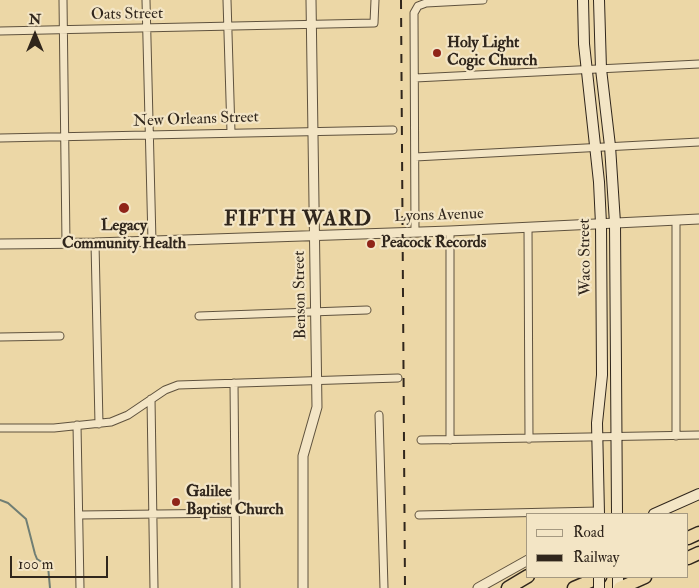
<!DOCTYPE html>
<html>
<head>
<meta charset="utf-8">
<style>
	body { margin:0 }
	#map { position:relative; width:699px; height:588px; overflow:hidden; background:#ecd7a6; font-family:"IM FELL Double Pica",serif }
	canvas { display:block }
	.legend { position:absolute; left:526px; top:513px; width:162px; height:65px; box-sizing:border-box; background:#f3e5c5; border:1px solid #a59981; margin:0; padding:6px 9px; list-style:none; font-size:15px; color:#30261c }
	.legend li { display:flex; align-items:center; gap:10px; height:25px }
	.legend b { width:25px; border:1px solid #a59981 }
	.north { position:absolute; left:10px; top:10px; width:50px; height:50px; -webkit-text-stroke:4px #f3e5c5; paint-order:stroke; rotate:0deg; font-size:14px; font-weight:700; line-height:20px; text-align:center; color:#30261c }
	.north::after { content:''; display:block; margin:auto; width:18px; height:22px; background:#30261c; clip-path:polygon(50% 0,100% 100%,50% 72%,0 100%) }
	.scale { position:absolute; left:10px; top:556px; width:98px; height:22px; box-sizing:border-box; border:2px solid #30261c; border-top:0; padding-left:6px; font-size:15px; line-height:18px; white-space:nowrap; color:#30261c; -webkit-text-stroke:4px #f3e5c5; paint-order:stroke }
</style>
</head>
<body>
<div id="map">
<canvas width="699" height="588"></canvas>
<ul class="legend">
<li><b style="height:6px;background:#f3e5c5"></b>Road</li>
<li><b style="height:6px;background:#30261c"></b>Railway</li>
</ul>
<div class="north">N</div>
<div class="scale">100 m</div>
</div>
<script>
const g = document.querySelector('canvas').getContext('2d');
g.lineJoin = 'round';
const toPath = rows => new Path2D(rows.map(r => 'M' + r).join(''));
function stroke(path, color, width, dash) { g.strokeStyle = color; g.lineWidth = width; g.lineCap = dash ? 'butt' : 'round'; g.setLineDash(dash || []); g.stroke(path); }
function drawText(font, color, halo, rows, align = 'center') {
  g.font = font + ' "IM FELL Double Pica",serif'; g.lineWidth = 4.5; g.setLineDash([]); g.textBaseline = 'middle'; g.strokeStyle = halo; g.fillStyle = color; for (const [text, x, y, turn = 0] of rows) {
    g.save(); g.translate(x, y); g.rotate((+turn || 0) * Math.PI / 180); g.textAlign = isNaN(turn) ? turn : align; if (halo) g.strokeText(text, 0, 0); g.fillText(text, 0, 0); g.restore();
  }
}
stroke(toPath([
	[0,500,8,503,26,519,35,554,37,559,48,566,50,588]
]), '#707e74', 2);
const minor = toPath([
	[63,0,66,243],
	[146,0,152,241],
	[227,0,231,132],
	[0,31,374,23,375,0],
	[415,78,699,64],
	[0,138,393,130],
	[415,157,699,142],
	[676,220,676,436],
	[528,227,529,439],
	[415,232,414,13,418,6,426,3,483,0],
	[95,243,99,424],
	[199,316,367,310],
	[0,337,60,336],
	[234,383,236,588],
	[151,399,154,588],
	[379,415,384,588],
	[77,425,80,588],
	[0,428,54,428,111,422,128,415,165,390,178,385,398,378],
	[421,440,699,435],
	[450,440,450,231],
	[80,515,236,513],
	[419,515,599,511]
]);
const tertiary = toPath([
	[0,244,95,243,450,231,699,219],
	[303,588,303,456,317,407,311,0],
	[478,588,528,560]
]);
const secondary = toPath([
	[583,0,584,44,599,182,601,224,602,375,597,423,599,514],
	[599,0,601,69,610,146,615,223,617,514],
	[654,514,699,494],
	[618,577,618,588]
]);
const motorway = toPath([
	[688,538,699,533],
	[688,558,699,553],
	[508,588,528,576],
	[574,588,600,577],
	[620,588,645,577]
]);
stroke(minor, '#5f523e', 9);
stroke(tertiary, '#5f523e', 11);
stroke(secondary, '#30261c', 12);
stroke(motorway, '#30261c', 15);
stroke(minor, '#f3e5c5', 7);
stroke(tertiary, '#f3e5c5', 9);
stroke(secondary, '#f3e5c5', 10);
stroke(motorway, '#ecd7a6', 12);
stroke(toPath([
	[401,0,405,588]
]), '#30261c', 2, [9, 9]);
const secondaryBridge = toPath([
	[599,577,599,588]
]);
stroke(secondaryBridge, '#30261c', 12, []);
stroke(secondaryBridge, '#f3e5c5', 10);
for (const [x, y, r, color] of [
	[437,53,5,"#8f2418"],
	[124,208,6,"#8f2418"],
	[371,244,5,"#8f2418"],
	[176,502,5,"#8f2418"]
]) { const dot = new Path2D(); dot.arc(x, y, r, 0, 2 * Math.PI); g.fillStyle = color; g.fill(dot); stroke(dot, '#f3e5c5', 2); }
drawText('16px', '#30261c', '#f3e5c5', [
	["Oats Street",127,15,-1],
	["New Orleans Street",196,120,-2],
	["Lyons Avenue",439,216,-2],
	["Waco Street",586,257,-91],
	["Benson Street",301,295,-91]
]);
drawText('bold 16px', '#30261c', '#f3e5c5', [
	["Holy Light",447,44],
	["Cogic Church",447,62],
	["Legacy",124,227,"center"],
	["Community Health",124,245,"center"],
	["Peacock Records",381,244],
	["Galilee",186,493],
	["Baptist Church",186,511]
], 'left');
g.letterSpacing = '1px';
drawText('bold 21px', '#30261c', '#f3e5c5', [
	["FIFTH WARD",298,220]
]);
g.letterSpacing = '0px';
</script>
</body>
</html>
